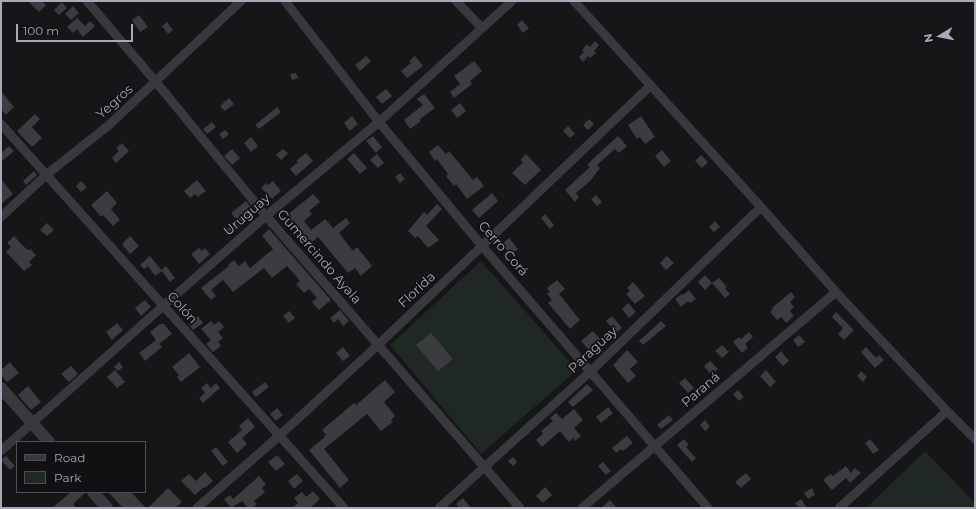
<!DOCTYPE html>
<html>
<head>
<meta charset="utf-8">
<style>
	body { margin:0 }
	#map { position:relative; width:976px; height:509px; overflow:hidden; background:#161618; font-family:Montserrat,sans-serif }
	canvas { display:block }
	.frame { position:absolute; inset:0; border:2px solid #a7a8b8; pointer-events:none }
	.legend { position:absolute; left:16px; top:441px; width:130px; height:52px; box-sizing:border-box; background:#111113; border:1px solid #4d4d55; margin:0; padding:5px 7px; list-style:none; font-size:12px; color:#a7a8b8 }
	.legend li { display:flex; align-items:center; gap:8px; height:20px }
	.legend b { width:20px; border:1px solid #4d4d55 }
	.north { position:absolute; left:920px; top:16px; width:40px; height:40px; -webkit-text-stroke:3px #111113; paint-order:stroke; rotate:260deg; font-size:11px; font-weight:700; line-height:16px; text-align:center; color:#a7a8b8 }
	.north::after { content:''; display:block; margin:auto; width:14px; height:18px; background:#a7a8b8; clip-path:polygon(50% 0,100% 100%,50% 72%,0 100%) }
	.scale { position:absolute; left:16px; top:24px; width:117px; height:18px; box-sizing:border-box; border:2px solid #a7a8b8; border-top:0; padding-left:5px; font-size:12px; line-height:14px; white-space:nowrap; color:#a7a8b8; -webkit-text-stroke:3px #111113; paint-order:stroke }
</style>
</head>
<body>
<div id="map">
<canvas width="976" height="509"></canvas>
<div class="frame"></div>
<ul class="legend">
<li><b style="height:5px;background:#39383f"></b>Road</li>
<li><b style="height:11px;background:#1f2822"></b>Park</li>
</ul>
<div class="north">N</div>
<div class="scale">100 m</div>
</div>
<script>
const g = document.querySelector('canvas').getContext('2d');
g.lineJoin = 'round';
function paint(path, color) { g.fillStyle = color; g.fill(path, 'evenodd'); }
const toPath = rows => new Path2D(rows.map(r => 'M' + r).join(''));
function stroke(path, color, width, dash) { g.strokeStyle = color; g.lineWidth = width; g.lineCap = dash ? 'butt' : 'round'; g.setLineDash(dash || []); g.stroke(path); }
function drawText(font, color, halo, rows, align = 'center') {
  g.font = font + ' Montserrat,sans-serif'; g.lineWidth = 3.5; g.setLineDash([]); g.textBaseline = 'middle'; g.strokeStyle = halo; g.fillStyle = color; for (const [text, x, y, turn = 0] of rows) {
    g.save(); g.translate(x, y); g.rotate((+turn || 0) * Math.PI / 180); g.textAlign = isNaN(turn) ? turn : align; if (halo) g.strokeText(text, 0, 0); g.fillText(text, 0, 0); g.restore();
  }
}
paint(toPath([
	[481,261,577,370,481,454,390,345],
	[925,451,975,503,975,508,866,508]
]), '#1f2822');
paint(toPath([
	[28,1,42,1,46,5,39,12],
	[62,2,67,8,59,15,54,10],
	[73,6,79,13,71,20,65,14],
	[139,15,148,27,140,32,132,20],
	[77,18,85,26,90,21,95,26,83,37,77,29,73,33,67,27],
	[522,20,529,28,523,33,517,25],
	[167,22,173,30,168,34,162,26],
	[595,41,599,45,594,51,596,53,590,58,588,56,583,62,579,57,584,52,582,50,587,44,590,47],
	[366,56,371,61,360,71,355,65],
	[415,56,423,66,407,78,401,71,411,63,409,61],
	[474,61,482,71,470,81,472,84,454,98,450,92,460,84,454,76],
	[296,73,298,78,292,80,290,74],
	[386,89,392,96,382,104,376,97],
	[1,91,14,107,6,115,1,109],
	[424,94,435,108,419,120,421,121,410,129,404,120,423,105,417,99],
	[229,98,234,104,225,111,220,106],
	[460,103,466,111,457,118,451,110],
	[277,107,281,112,259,129,255,125],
	[35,114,40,119,32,127,42,138,32,147,17,131],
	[352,116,358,124,350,131,344,123],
	[641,116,655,137,645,144,640,137,637,139,628,125],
	[589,119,594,124,588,130,583,125],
	[212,122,216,127,207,134,203,129],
	[568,126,575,134,570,138,563,131],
	[225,130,229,134,223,139,219,134],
	[373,136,382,147,376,153,366,141],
	[618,136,627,146,619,153,615,149,597,165,600,168,590,181,576,193,579,197,575,202,565,190,590,167,587,165,595,157],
	[251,137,258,146,251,152,244,143],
	[122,143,129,151,116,163,112,158,119,151,116,148],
	[438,145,446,154,449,151,473,180,477,177,484,186,467,199,456,184,454,186,446,176,448,174,437,159,435,161,429,152],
	[9,146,14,151,1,162,1,153],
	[232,149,240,158,232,165,224,156],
	[283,149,288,153,281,160,276,155],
	[662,150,671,161,664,167,655,156],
	[306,153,313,161,296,176,290,169,298,162,296,161],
	[354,153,367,168,360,174,347,159],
	[377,154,384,163,378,168,370,160],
	[526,154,541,170,525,185,512,173,523,162,520,160],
	[701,155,708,162,702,168,695,161],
	[34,171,37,175,26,185,23,181],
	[400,173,405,179,400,183,395,177],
	[1,179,13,194,1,204],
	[197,180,206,191,198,197,195,194,190,198,184,191],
	[81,181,87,187,81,192,76,186],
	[273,181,281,191,272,199,261,188,266,183,268,185],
	[107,191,117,203,111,209,120,220,113,226,103,215,101,217,91,205],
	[492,193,498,201,479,218,472,210],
	[313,194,320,202,309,211,312,214,304,221,311,230,325,219,333,228,346,218,350,223,339,233,353,251,357,247,372,266,361,276,355,268,348,273,318,237,310,244,286,216],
	[596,195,602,202,597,206,591,199],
	[246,201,256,213,228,236,224,231,237,220,231,213],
	[437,204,442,209,426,226,439,240,428,248,418,236,415,238,408,231,424,212,427,215],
	[545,214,554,225,550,229,541,218],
	[715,221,720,227,714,232,709,227],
	[47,223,54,230,47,236,40,230],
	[269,229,331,300,319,310,312,302,317,298,309,289,304,293,296,284,300,281,287,266,272,278,264,268,233,292,223,280,211,290,216,296,211,300,201,288,229,266,228,265,234,260,239,266,245,261,250,268,273,249,262,236],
	[14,236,22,245,28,250,30,249,36,255,29,262,32,265,24,271,6,252,11,247,7,243],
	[130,236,139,246,130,254,122,244],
	[509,238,518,249,511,255,502,244],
	[199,248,202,251,205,248,210,254,199,264,191,254],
	[150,256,162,271,155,276,148,266,144,269,140,265],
	[667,256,674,263,666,270,660,263],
	[166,266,175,278,170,282,161,270],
	[705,275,712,283,705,290,698,282],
	[719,278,727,287,725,288,730,294,725,298,712,283],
	[557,280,565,289,559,294,580,320,570,329,548,303,552,300,547,294,550,292,547,288],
	[633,282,645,296,635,304,626,294,630,291,627,288],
	[689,290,696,299,690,303,688,301,681,307,675,299,682,294,683,295],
	[791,292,795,297,790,302,794,307,790,311,794,316,786,323,781,317,777,320,770,312,773,309,772,308],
	[145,300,151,307,141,316,135,308],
	[628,303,636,312,629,318,622,309],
	[340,310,349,321,343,326,338,319,334,323,330,318],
	[289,311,295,318,289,323,283,316],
	[836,312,854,330,844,340,838,334,843,328,832,317],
	[198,316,203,323,193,330,188,324],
	[612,316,622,328,616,333,606,321],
	[211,321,214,325,219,321,224,327,218,332,223,338,218,342,221,346,213,352,206,344,211,340,201,329],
	[661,321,666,326,643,345,639,341],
	[117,323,123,330,112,340,106,332],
	[160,324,164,324,172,334,159,344,162,347,145,361,139,353,156,340,150,332],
	[593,331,601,340,589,350,581,341],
	[749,332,753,337,745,344,748,348,742,353,733,342,739,337,741,339],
	[431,333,453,359,438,371,416,345],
	[799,335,805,342,798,347,793,340],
	[722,345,729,352,722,358,715,351],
	[343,347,350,356,343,361,336,353],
	[866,347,876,358,879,355,884,360,875,368,861,352],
	[627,350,638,362,630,369,636,376,628,383,613,365],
	[781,351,789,361,783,366,775,357],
	[189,353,200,367,181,382,177,377,179,375,172,367],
	[710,361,718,369,711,375,704,366],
	[10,362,19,373,7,382,1,375,1,370],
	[119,362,123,367,118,371,114,367],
	[71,366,78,374,69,382,61,374],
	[115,370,125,382,117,388,107,377],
	[766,370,776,382,770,387,760,376],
	[861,371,867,377,863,382,857,376],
	[685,378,694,388,688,393,679,383],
	[385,380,395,392,384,402,395,416,391,420,393,422,381,431,367,414,324,449,349,480,340,488,309,450,325,437,324,436,326,435,322,430,354,403,356,405],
	[265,382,269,387,256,397,252,392],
	[207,383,211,388,216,383,220,388,203,403,199,398,205,393,201,388],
	[587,384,593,390,573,407,568,402],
	[28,386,41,402,31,410,18,395],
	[738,390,744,397,739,401,733,394],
	[608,407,613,413,601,423,596,417],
	[277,408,283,415,276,421,270,414],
	[574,409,583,420,574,428,581,436,575,441,573,438,569,442,560,431,542,447,536,440,543,434,541,431,553,421,550,418,556,413,562,419],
	[669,415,673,420,661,429,657,425],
	[248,418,255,427,242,438,247,444,237,453,228,442,242,430,239,426],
	[705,420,710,427,705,431,700,425],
	[627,436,633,443,623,451,621,449,616,453,612,448],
	[684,439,689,445,686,447,696,458,692,462,677,445],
	[870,439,879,450,873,454,865,443],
	[216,447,228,462,223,466,211,451],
	[277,455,285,464,276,471,268,462],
	[6,456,15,466,10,470,1,460],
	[513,457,517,462,513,466,508,461],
	[603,462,611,471,606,475,598,466],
	[846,466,851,473,855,468,861,473,850,483,846,478,832,490,823,480,830,474,833,476],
	[205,472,213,481,205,488,204,487,195,495,181,481,189,474,196,481],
	[746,473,751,479,741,488,735,482],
	[297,474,303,481,294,489,288,481],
	[259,476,266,484,262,488,265,492,254,501,257,504,252,508,248,508,242,501,231,508,224,499,230,495,233,499],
	[545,487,552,495,543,503,536,496],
	[168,488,182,502,175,508,148,508],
	[812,488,815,495,808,499,804,493],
	[313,491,320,499,310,508,292,508,298,503,294,498,302,492,306,497],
	[71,492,86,492,73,504,76,508,52,508],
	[108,492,131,492,146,508,123,508],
	[463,498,471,508,459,508,456,504],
	[801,499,807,508,799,508,795,503],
	[610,500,617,508,601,508]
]), '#3b3b40');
stroke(toPath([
	[87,1,156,82,266,216,520,508],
	[285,1,379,122,482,246,708,508],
	[456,1,481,27],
	[574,1,761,207,836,292,947,411,975,439],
	[1,124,344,508],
	[1,217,46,175,109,125,241,1],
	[1,451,163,306,266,216,379,122,512,1],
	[197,508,279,436,378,345,650,86],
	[439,508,591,371,761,207],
	[582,508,836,292],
	[839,508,947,411]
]), '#39383f', 9);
stroke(toPath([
	[1,388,49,442],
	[93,492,107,508]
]), '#39383f', 12);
drawText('13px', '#a7a8b8', '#111113', [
	["Yegros",115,102,-42],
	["Uruguay",247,215,-41],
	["Cerro Corá",503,249,49],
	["Gumercindo Ayala",319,257,49],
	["Florida",417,290,-43],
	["Colón",182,308,48],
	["Paraguay",593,350,-43],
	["Paraná",701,390,-41]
]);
</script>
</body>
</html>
